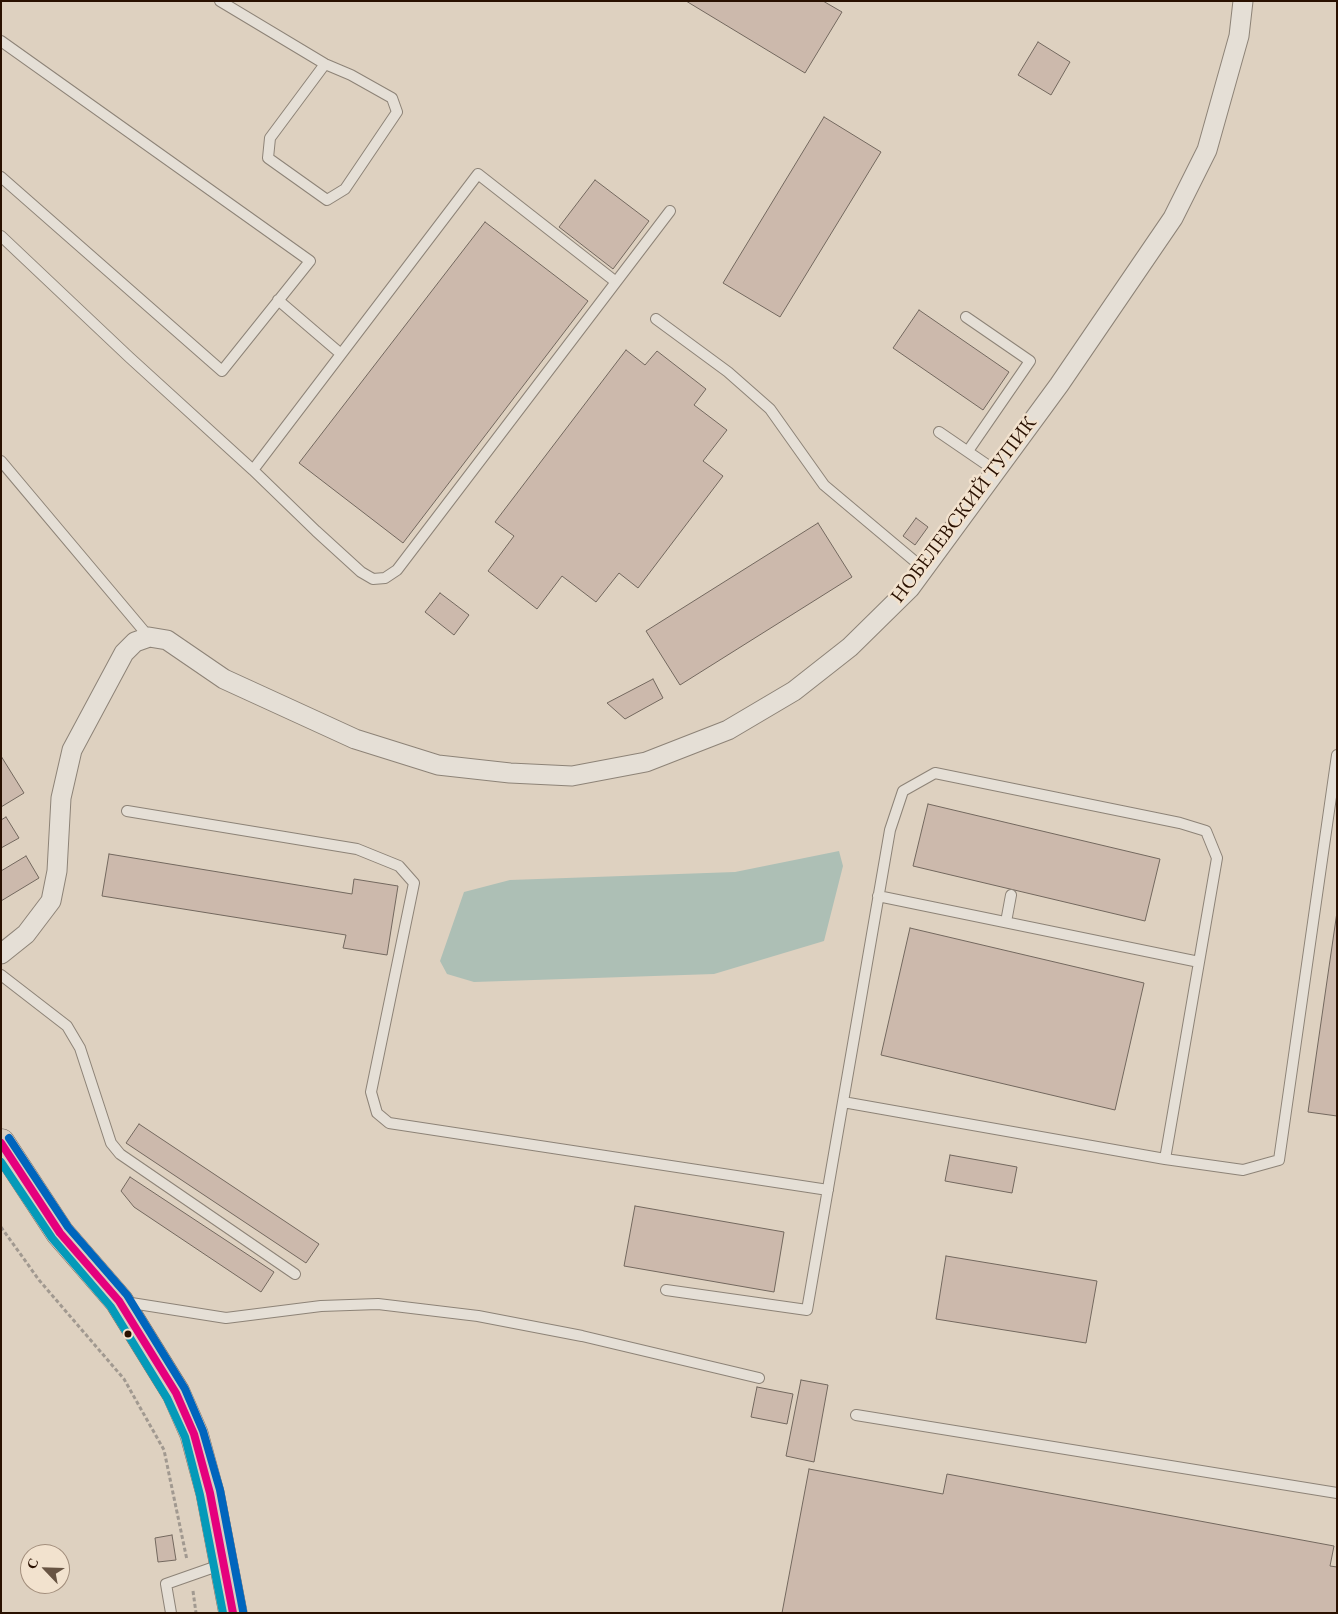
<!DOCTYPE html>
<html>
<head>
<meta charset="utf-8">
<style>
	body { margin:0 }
	#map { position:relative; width:1338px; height:1614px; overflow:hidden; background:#ded1c0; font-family:"EB Garamond",serif }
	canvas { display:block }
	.frame { position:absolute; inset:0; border:2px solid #291000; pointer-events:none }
	.north { position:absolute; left:20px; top:1544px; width:50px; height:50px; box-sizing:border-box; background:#f2e2ce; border:1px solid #a28e7c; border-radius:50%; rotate:294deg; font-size:14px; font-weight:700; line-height:20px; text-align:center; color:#291000 }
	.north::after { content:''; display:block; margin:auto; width:18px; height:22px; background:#685443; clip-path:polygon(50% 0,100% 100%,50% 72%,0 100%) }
</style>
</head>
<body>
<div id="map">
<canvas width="1338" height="1614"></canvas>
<div class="frame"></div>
<div class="north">С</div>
</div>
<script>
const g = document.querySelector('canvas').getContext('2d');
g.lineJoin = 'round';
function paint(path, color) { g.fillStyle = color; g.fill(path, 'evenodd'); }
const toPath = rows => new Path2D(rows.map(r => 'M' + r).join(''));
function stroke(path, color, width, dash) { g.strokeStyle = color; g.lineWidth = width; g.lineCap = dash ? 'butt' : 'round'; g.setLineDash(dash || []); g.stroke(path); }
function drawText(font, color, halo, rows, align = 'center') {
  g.font = font + ' "EB Garamond",serif'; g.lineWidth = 5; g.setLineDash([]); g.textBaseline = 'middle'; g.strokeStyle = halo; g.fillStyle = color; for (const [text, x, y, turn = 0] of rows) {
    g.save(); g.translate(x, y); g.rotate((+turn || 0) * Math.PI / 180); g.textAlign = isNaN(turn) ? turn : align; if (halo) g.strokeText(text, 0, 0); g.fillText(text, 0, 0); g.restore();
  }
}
paint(toPath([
	[839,851,843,866,824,941,714,974,474,982,447,974,440,961,464,892,510,880,735,872]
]), '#adbfb5');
const building = toPath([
	[686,1,823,1,842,12,805,73,686,1],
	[1038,42,1070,62,1051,95,1018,75,1038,42],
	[824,117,881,152,780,317,723,283,824,117],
	[595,180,649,221,613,269,559,227,595,180],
	[485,222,588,301,403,543,299,463,485,222],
	[919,310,1009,372,983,410,893,348,919,310],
	[626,350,645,365,657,351,706,389,694,405,727,430,703,461,723,476,638,588,619,573,596,602,562,576,537,609,488,571,514,536,495,522,626,350],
	[916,518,928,527,915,545,903,536,916,518],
	[818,523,852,577,680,685,646,631,818,523],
	[440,593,469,615,454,635,425,612,440,593],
	[653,679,663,698,625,719,607,703,653,679],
	[1,756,24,793,1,807,1,756],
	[928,804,1160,859,1145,921,913,866,928,804],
	[6,817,19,838,1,848,1,820,6,817],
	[109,854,352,894,354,879,398,886,387,955,343,948,346,935,102,896,109,854],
	[26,856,39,878,1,901,1,871,26,856],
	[1337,912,1337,1116,1308,1112,1337,912],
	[910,928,1144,983,1115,1110,881,1055,910,928],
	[139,1124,319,1244,306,1263,126,1143,139,1124],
	[950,1155,1017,1167,1012,1193,945,1181,950,1155],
	[130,1177,274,1272,261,1292,134,1207,121,1191,130,1177],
	[635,1206,784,1232,774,1292,624,1266,635,1206],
	[946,1256,1097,1281,1086,1343,936,1319,946,1256],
	[801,1380,828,1385,814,1462,786,1456,801,1380],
	[757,1387,793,1394,787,1424,751,1417,757,1387],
	[809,1469,943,1494,947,1474,1334,1546,1330,1566,1337,1567,1337,1613,782,1613,809,1469],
	[172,1535,176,1560,158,1562,155,1538,172,1535]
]);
paint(building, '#ccb9ac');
stroke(building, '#73685e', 1);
const lane = toPath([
	[220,1,325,64,351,75,392,98,397,112,345,189,327,200,268,158,270,138,325,64],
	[1,41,310,261,222,371,1,177],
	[1,236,129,357,253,470,316,531,361,572,373,579,385,578,397,570,670,211],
	[278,300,341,354],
	[966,317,1030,361,968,451],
	[656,319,728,372,770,409,824,485,924,569],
	[939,432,996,471],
	[1,461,149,637],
	[253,470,478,174,616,282],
	[127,811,357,849,399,866,414,883,371,1092,377,1113,389,1123,828,1190],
	[878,896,1199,962],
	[1006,922,1011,895],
	[1,975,67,1026,80,1048,111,1143,120,1154,295,1274],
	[1165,1159,1243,1170,1279,1160,1337,755],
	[666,1290,807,1310,890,830,903,791,935,773,1180,823,1206,831,1217,858,1165,1159,843,1102],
	[125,1302,226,1318,321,1306,378,1304,478,1316,582,1336,759,1378],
	[856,1415,1337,1493],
	[171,1613,166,1584,223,1564]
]);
const street = toPath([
	[1,954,26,934,51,901,57,871,61,798,72,750,124,653,135,642,149,637,167,640,224,679,355,739,438,765,510,773,572,776,646,762,728,730,794,691,850,647,910,588,1059,385,1173,218,1207,150,1239,36,1243,1]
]);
const primary = toPath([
	[1,1143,60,1233,119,1301,176,1393,194,1434,210,1493,233,1613]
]);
stroke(lane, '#8d8377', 12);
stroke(street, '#8d8377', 21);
stroke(primary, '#73685e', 29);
stroke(toPath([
	[1,1227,39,1280,124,1379,164,1450,187,1560],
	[193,1591,196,1613]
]), '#a19990', 3, [4, 2.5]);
stroke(lane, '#e5dfd6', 10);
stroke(street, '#e5dfd6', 19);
stroke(primary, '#d9cec1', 28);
stroke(toPath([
	[1,1143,60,1233,119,1301,176,1393,194,1434,210,1493,233,1613]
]), '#e5007d', 8);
stroke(toPath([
	[1,1162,52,1238,111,1307,167,1398,185,1437,200,1495,223,1613]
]), '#049ab9', 8);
stroke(toPath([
	[9,1138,68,1227,127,1295,185,1389,203,1431,220,1490,243,1611]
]), '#0065bd', 8);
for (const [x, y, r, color] of [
	[128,1334,4.5,"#291000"]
]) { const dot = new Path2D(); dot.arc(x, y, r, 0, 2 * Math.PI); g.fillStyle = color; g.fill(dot); stroke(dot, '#f2e2ce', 2); }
drawText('20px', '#291000', '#f2e2ce', [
	["НОБЕЛЕВСКИЙ ТУПИК",964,510,-53]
]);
</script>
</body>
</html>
